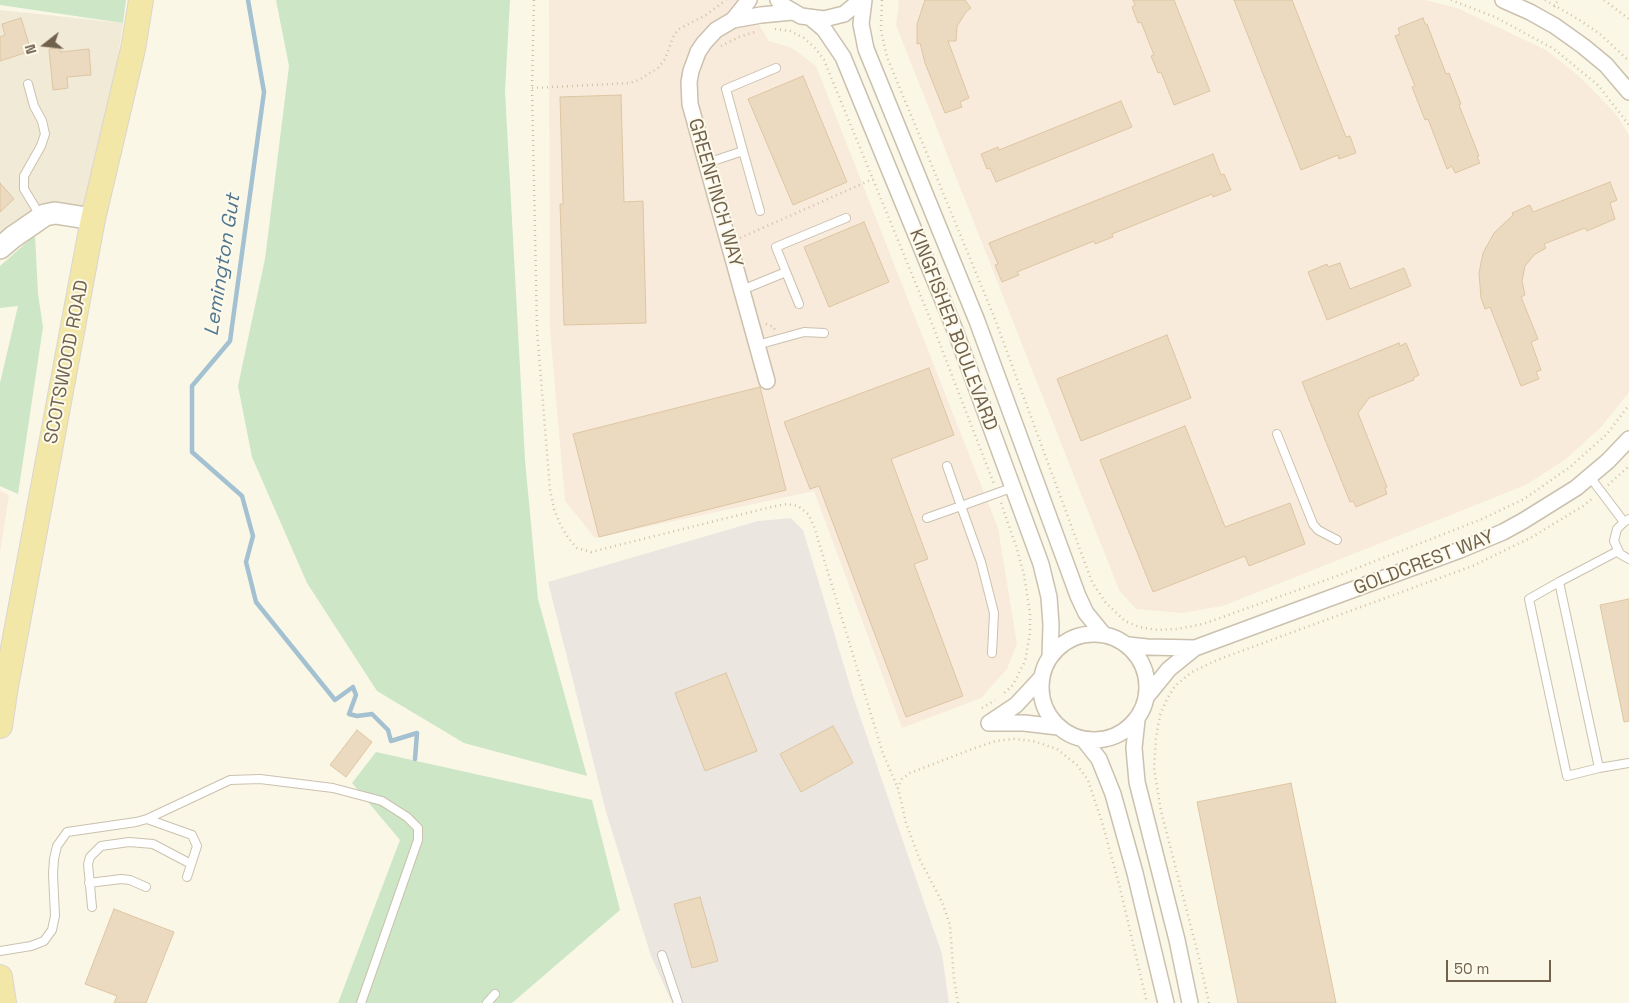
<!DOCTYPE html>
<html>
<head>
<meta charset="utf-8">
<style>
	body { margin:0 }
	#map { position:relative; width:1629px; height:1003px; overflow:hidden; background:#faf7e7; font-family:"Space Grotesk",sans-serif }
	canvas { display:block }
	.north { position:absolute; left:20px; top:20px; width:50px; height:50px; -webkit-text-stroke:4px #fdfaec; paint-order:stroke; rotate:254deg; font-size:14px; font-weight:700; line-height:20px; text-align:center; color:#71624e }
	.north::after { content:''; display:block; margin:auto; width:18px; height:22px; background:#71624e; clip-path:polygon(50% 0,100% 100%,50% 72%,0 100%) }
	.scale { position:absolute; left:1446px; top:960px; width:105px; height:22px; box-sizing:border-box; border:2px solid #71624e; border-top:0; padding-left:6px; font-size:15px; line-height:18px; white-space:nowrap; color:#71624e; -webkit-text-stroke:4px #fdfaec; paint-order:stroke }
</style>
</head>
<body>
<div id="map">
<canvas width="1629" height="1003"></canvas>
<div class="north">N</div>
<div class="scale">50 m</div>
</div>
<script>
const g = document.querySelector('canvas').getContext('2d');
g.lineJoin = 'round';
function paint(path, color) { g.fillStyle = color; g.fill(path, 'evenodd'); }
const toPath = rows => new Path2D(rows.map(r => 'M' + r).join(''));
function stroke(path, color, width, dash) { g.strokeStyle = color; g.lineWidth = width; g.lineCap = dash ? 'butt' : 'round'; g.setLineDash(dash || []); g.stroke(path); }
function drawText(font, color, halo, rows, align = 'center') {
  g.font = font + ' "Space Grotesk",sans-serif'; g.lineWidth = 4; g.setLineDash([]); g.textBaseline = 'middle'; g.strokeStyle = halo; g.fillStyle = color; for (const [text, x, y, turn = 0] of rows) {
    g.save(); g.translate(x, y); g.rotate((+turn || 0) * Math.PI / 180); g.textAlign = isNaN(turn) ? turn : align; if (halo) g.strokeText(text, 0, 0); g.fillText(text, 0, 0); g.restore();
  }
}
paint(toPath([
	[0,10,123,23,94,219,54,213,0,259]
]), '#f1ead6');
paint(toPath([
	[549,0,744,0,769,41,792,48,816,66,998,528,1017,644,1007,669,981,698,902,728,814,491,595,538,565,501,550,330],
	[899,0,1425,0,1457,8,1546,50,1580,77,1616,114,1629,135,1629,392,1602,426,1566,459,1526,485,1223,606,1181,613,1136,609,1119,590,896,25],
	[0,491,9,495,0,552]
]), '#f9ebdb');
paint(toPath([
	[791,518,803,530,854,699,942,954,949,1003,672,1003,651,956,606,812,548,582,758,521]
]), '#ebe7e0');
paint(toPath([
	[0,0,126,0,123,23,0,5],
	[276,0,510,0,505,91,525,460,538,599,587,776,464,743,377,691,307,583,252,457,238,386,265,259,289,66],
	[35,235,38,294,43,327,18,494,0,486,0,383,18,306,0,308,0,266],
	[376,752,592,800,620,910,512,1003,338,1003,400,840,352,783]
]), '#cce6c6');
stroke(toPath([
	[248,0,264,92,230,341,192,386,192,452,242,496,253,536,246,562,256,602,335,700,353,687,356,695,349,714,357,716,372,714,388,730,391,741,417,733,415,759]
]), '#a4c1d2', 4.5);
const building = toPath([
	[925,0,965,0,971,8,966,12,957,26,956,41,948,41,969,98,960,102,962,107,945,113,925,63,920,43,917,44,917,24,925,0],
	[1133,0,1174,0,1210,91,1174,105,1161,72,1158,73,1151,56,1154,55,1141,22,1138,23,1132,7,1135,5,1133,0],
	[1234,0,1292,0,1346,137,1350,136,1356,153,1339,159,1338,155,1301,170,1234,0],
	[21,18,31,51,0,61,0,37,5,35,2,24,21,18],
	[1423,18,1425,24,1427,24,1446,74,1449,73,1461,104,1459,105,1479,156,1477,157,1480,163,1455,173,1452,166,1447,169,1428,119,1425,120,1412,87,1415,86,1395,36,1400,34,1398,28,1423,18],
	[60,48,60,52,89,49,91,75,67,77,68,88,53,90,49,49,60,48],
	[803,76,847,182,793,205,748,99,803,76],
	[621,95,624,202,643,201,646,323,564,325,560,204,563,204,560,97,621,95],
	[1121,101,1132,127,996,182,990,168,987,169,981,154,998,147,999,150,1121,101],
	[1213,154,1221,175,1224,174,1231,190,1213,197,1212,194,1112,234,1113,237,1095,244,1094,241,1017,272,1019,275,1002,282,995,265,998,264,989,243,1213,154],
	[1610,182,1617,200,1610,203,1615,219,1587,231,1585,228,1544,244,1546,248,1534,255,1525,266,1522,281,1525,295,1521,297,1538,339,1531,342,1541,370,1536,372,1539,379,1521,386,1490,307,1485,309,1481,298,1479,273,1483,253,1494,233,1513,215,1512,213,1530,205,1533,212,1610,182],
	[0,183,14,199,0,212,0,183],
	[864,222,889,282,829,307,804,247,864,222],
	[1340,263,1350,289,1404,268,1411,286,1327,320,1308,272,1327,264,1328,267,1340,263],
	[1167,335,1191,398,1081,441,1057,379,1167,335],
	[1399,343,1400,346,1406,343,1419,375,1413,378,1414,380,1369,398,1358,413,1387,487,1385,488,1387,494,1356,507,1353,501,1350,502,1302,382,1399,343],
	[929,368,954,435,891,459,928,559,914,564,963,696,906,717,819,486,810,489,784,422,929,368],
	[760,387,786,490,599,537,573,434,760,387],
	[1185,426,1225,527,1290,503,1305,544,1249,566,1245,556,1153,592,1100,460,1185,426],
	[1629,599,1629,721,1624,722,1600,605,1629,599],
	[726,673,757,751,705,771,675,693,726,673],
	[833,726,853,763,801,792,780,754,833,726],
	[357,730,372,742,346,777,330,765,357,730],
	[1291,783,1336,1003,1238,1003,1197,802,1291,783],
	[700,897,718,961,692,968,674,904,700,897],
	[114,909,174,932,146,1003,114,1003,117,996,85,984,114,909]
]);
paint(building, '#ebdabf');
stroke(building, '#dec6a3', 1);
const lane = toPath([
	[28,84,34,106,42,121,45,134,41,146,24,176,24,189,41,217],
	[743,151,726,89,776,68],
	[707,163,743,151,760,211],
	[786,272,799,304],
	[742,290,786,272,776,247,846,218],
	[757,345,804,332,824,333],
	[1277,434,1313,524,1318,530,1337,540],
	[1590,477,1624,522],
	[927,518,961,506,947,466],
	[1629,519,1624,522,1617,529,1614,541,1620,554,1629,559],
	[1559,582,1599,768,1567,776,1529,599,1559,582,1618,551],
	[992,653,994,613,981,562,961,506,1014,487],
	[1599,768,1629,763],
	[147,819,192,835,197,846,187,877],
	[89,883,121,879,130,880,146,887],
	[92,907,88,864,90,857,101,846,129,842,153,844,191,864],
	[0,951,31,946,44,941,52,930,55,916,53,874,54,859,57,846,67,832,136,822,147,819,230,780,260,779,333,788,382,801,407,817,418,828,418,840,361,1003],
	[662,955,678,1003],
	[487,1003,495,994]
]);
const street = toPath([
	[778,0,784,6,801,16,824,19,844,14,861,0],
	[864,0,861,24,866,49,977,321,1078,596,1086,613,1104,635],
	[1503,0,1530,12,1555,26,1583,46,1606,65,1629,92],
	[812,19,824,29,843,57,955,330,1041,564,1049,597,1051,625,1050,657],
	[733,20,749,0],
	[767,381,690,104,689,82,691,71,698,52,704,43,716,30,733,20,761,15,792,12],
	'1041 687a53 53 0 1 1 106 0a53 53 0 1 1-106 0Z',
	[1128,645,1147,647,1195,648],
	[1042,677,1016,705,989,723,1024,723,1058,727],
	[1147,696,1169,669,1195,648,1460,550,1503,532,1523,521,1576,488,1608,461,1629,439],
	[1137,720,1134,748,1137,782,1177,940,1190,1003],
	[1084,740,1099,759,1113,794,1135,873,1166,1003]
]);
const secondary = toPath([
	[0,248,13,237,45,215,55,213,93,219]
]);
const primary = toPath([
	[0,726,6,686,93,219,133,49,141,0],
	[0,977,4,1003]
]);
stroke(lane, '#cbc1ae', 10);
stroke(street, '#cbc1ae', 18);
stroke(secondary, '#cdc2ac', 24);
stroke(primary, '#dad6d1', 26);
stroke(toPath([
	[534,0,532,88,537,330,550,490,554,509,561,526,569,539,577,548,591,552,771,507,787,504,798,506,808,514,814,526,883,754,898,788],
	[882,0,881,31,887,57,993,314,1092,582,1106,603,1125,621,1139,627,1158,630,1177,629,1203,624,1337,576,1482,519,1524,499,1570,467,1607,434,1629,405],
	[1451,0,1495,17,1554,49,1598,85,1629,125],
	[1545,0,1578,19,1600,34,1629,61],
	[1604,0,1629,19],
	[1554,7,1558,0],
	[775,29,790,31,804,38,816,49,824,60,929,316,994,484],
	[721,46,739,37,755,32],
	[532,88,630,83,639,80,658,68,665,59,674,35,679,29,706,15,726,0],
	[740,238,873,179],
	[766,324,774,327,775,331],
	[1608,485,1629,466],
	[1001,503,1017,549,1024,575,1030,613,1030,633,1025,661,1013,685,1002,695],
	[982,708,995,700],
	[958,1003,954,979,950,925,942,902,920,860,906,823,898,788,902,779,910,773,975,748,996,741,1014,739,1033,741,1057,749,1077,765,1088,780,1102,822,1120,888,1147,1003],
	[1209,1003,1198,954,1161,811,1154,768,1156,738,1160,715,1167,699,1175,686,1192,672,1217,660,1475,565,1532,537,1583,506,1593,498]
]), '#d1c0a4', 2.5, [1, 4]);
stroke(lane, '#fff', 8);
stroke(street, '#fff', 15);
stroke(secondary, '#fff', 21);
stroke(primary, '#f2e7a6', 24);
drawText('19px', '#71624e', '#fdfaec', [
	["GREENFINCH WAY",715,193,74],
	["KINGFISHER BOULEVARD",953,330,69],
	["SCOTSWOOD ROAD",67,362,-79],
	["GOLDCREST WAY",1424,563,-21]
]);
drawText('italic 20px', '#51778f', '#fdfaec', [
	["Lemington Gut",223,265,-81]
]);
</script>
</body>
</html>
